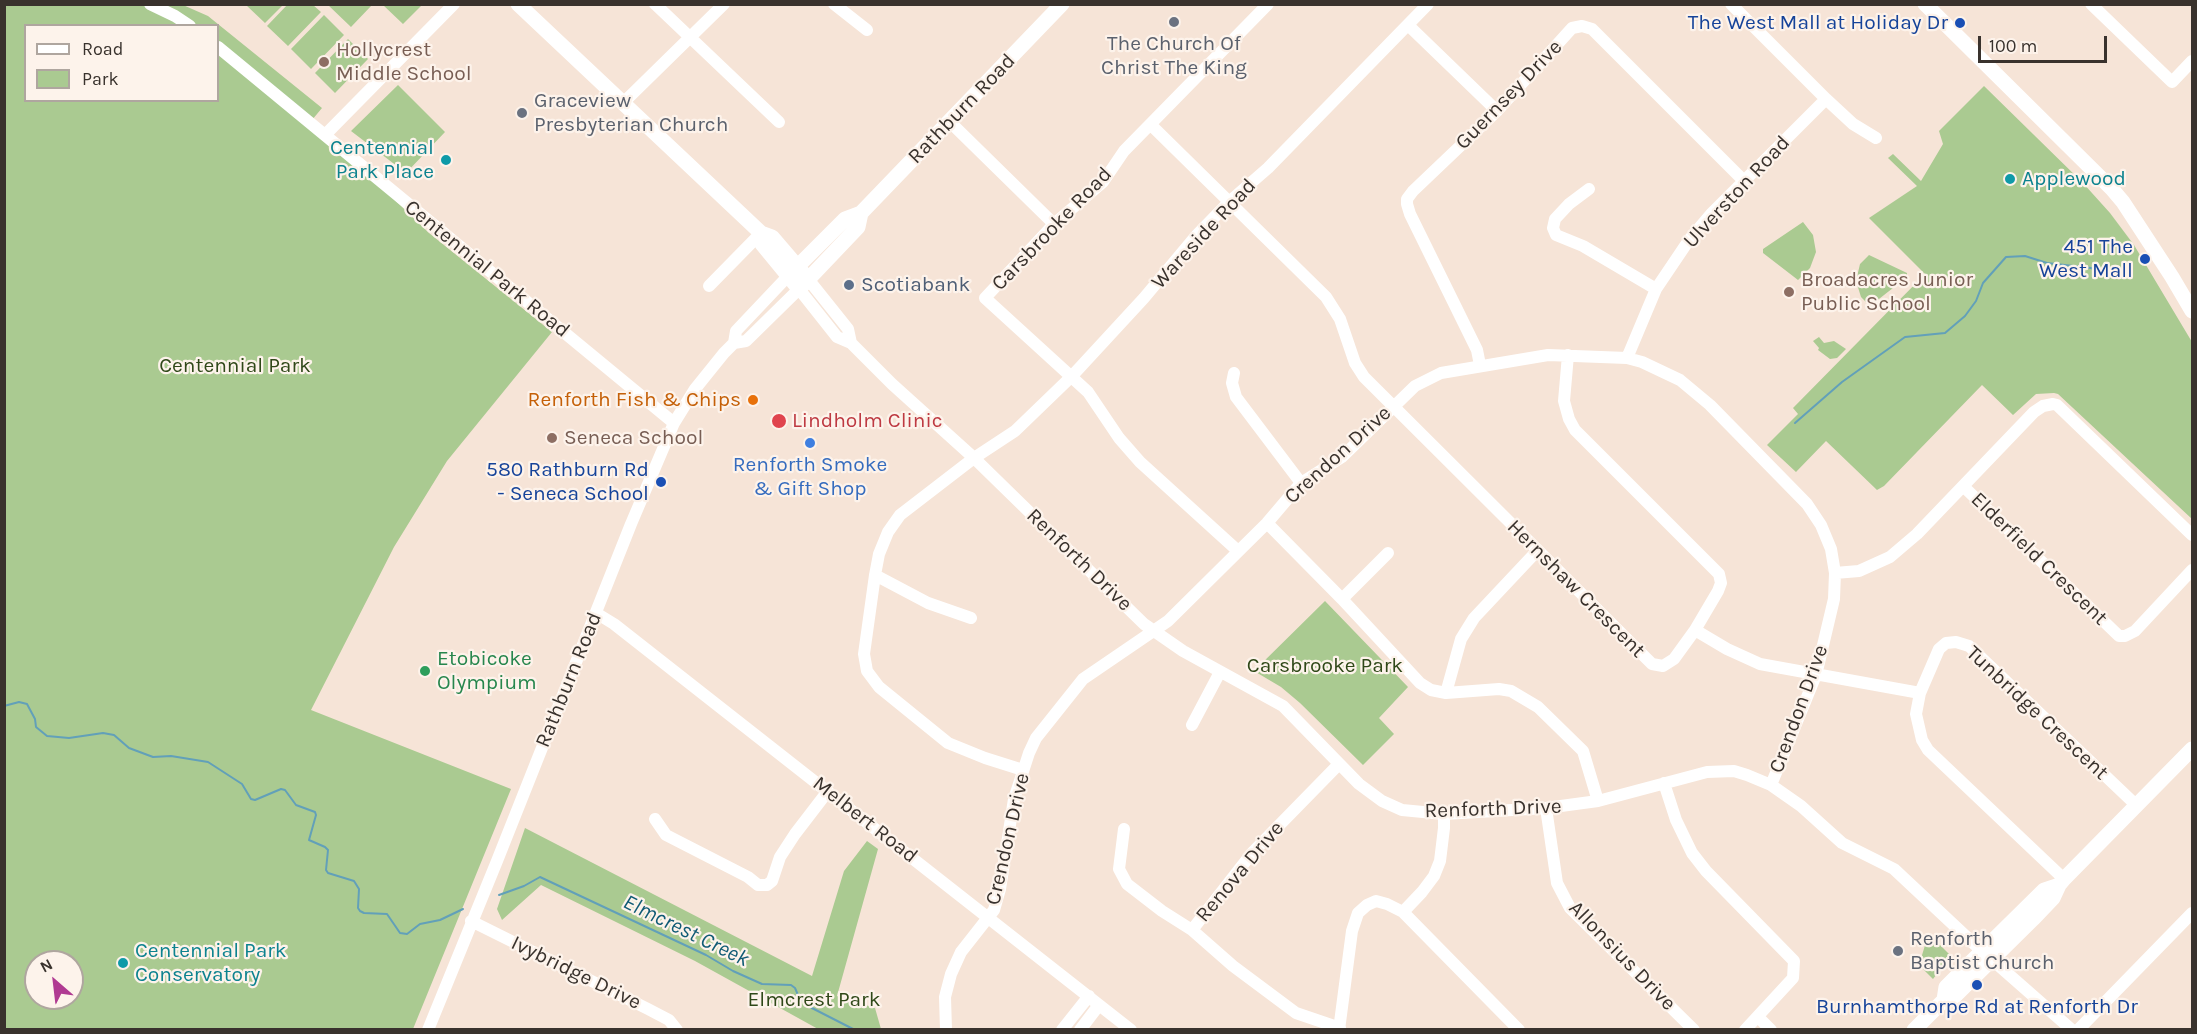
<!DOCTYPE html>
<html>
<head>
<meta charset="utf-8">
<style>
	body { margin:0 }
	#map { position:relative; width:2197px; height:1034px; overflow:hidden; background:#f6e4d7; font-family:Karla,sans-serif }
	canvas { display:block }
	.frame { position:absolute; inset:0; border:6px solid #39322d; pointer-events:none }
	.legend { position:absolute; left:24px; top:24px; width:195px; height:78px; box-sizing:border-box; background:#fdf3eb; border:2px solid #afa69f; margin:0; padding:8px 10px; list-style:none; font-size:18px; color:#39322d }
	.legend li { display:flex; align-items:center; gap:12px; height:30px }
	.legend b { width:30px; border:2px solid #afa69f }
	.north { position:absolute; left:24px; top:950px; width:60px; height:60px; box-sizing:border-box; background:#fdf3eb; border:2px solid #afa69f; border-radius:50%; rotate:332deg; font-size:16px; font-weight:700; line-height:24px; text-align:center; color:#39322d }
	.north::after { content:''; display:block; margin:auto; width:21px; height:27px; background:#b03a92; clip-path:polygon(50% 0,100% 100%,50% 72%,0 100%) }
	.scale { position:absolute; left:1978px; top:36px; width:129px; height:27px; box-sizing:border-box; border:3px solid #39322d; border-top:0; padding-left:8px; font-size:18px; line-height:21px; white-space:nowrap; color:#39322d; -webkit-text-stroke:4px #fdf3eb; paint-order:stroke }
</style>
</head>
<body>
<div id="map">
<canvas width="2197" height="1034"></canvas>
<div class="frame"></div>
<ul class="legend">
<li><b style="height:8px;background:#fff"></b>Road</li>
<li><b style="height:16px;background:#aaca91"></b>Park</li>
</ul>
<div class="north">N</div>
<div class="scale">100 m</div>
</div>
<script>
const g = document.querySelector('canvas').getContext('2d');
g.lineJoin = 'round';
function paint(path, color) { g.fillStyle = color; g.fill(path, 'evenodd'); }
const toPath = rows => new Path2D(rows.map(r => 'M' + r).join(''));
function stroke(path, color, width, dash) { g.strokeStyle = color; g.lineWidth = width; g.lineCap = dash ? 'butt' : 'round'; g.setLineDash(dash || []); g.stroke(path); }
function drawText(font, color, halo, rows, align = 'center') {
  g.font = font + ' Karla,sans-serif'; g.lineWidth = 4.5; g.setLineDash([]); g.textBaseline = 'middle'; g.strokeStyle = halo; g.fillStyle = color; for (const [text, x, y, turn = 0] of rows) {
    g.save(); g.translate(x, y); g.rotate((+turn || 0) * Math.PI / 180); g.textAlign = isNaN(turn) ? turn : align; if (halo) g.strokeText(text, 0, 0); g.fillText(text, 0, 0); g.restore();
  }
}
paint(toPath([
	[288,4,313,5,321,12,288,46,267,26],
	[5,5,183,5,208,16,322,108,312,120,429,233,552,332,447,461,394,547,311,710,511,789,413,1029,5,1029],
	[26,26,218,26,218,100,26,100],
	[36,962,72,962,72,998,36,998],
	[246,5,283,5,265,23],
	[328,5,372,5,351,27],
	[383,5,382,5,422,5,403,24],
	[324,15,344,35,311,69,291,49],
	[348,39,368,59,335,93,315,73],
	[398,85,445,132,406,173,351,131],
	[1984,86,2083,183,2110,213,2134,245,2192,342,2192,519,2058,394,2054,393,2036,394,2013,415,1982,385,1884,486,1877,490,1826,441,1796,472,1767,445,1798,414,1793,408,1925,274,1869,218,1917,186,1888,158,1893,154,1921,181,1943,144,1939,131],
	[1803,222,1813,235,1816,252,1810,268,1798,280,1763,253,1763,249],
	[1869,255,1907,273,1907,277,1870,306,1861,297,1856,281,1860,264],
	[1819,337,1824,343,1834,341,1846,349,1837,358,1830,359,1818,350,1819,348,1813,341],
	[1325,601,1408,687,1379,718,1394,734,1363,765,1300,703,1281,687,1254,671],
	[525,828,812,976,844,871,867,841,878,849,837,996,875,1008,881,1029,818,1029,695,961,541,885,502,920,497,909],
	[1931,936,1951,956,1933,979,1919,965,1926,942]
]), '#aaca91');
stroke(toPath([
	[1795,423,1842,382,1905,337,1945,333,1965,316,1976,301,1983,283,2006,257,2025,256,2047,263,2091,268,2107,275,2115,275],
	[4,706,19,702,27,704,35,719,36,727,47,736,69,738,103,733,114,735,129,748,153,757,171,756,208,762,242,784,251,799,255,800,281,789,285,790,296,805,315,812,316,815,309,840,325,847,328,850,326,870,328,873,354,881,359,889,358,908,360,911,364,913,387,914,400,933,407,934,420,924,440,920,463,909],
	[499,895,524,886,540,877,706,955,733,971,762,984,791,985,795,988,798,995,808,1006,855,1030]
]), '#62a0b9', 2);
stroke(toPath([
	[150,4,175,16,190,26],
	[655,4,779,122],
	[834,4,867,30],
	[1731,4,1826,99,1853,124,1876,138],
	[2091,4,2172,82,2192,61],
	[1409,26,1497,111],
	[218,47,674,423],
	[623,103,724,4],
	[950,122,1054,224],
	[1151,125,1326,297,1340,319,1355,363,1364,377,1652,664,1663,666,1674,659,1695,630,1718,591,1721,583,1719,574,1575,430,1569,419,1564,401,1568,355],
	[325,135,454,4],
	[1589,189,1569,204,1555,219,1553,228,1556,235,1583,246,1656,289],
	[808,279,848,329,851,343],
	[709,286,761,233],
	[734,343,736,331,789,275],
	[1627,358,1656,289,1689,240,1712,213,1826,99],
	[1480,365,1477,350,1410,214,1407,204,1407,199,1413,191,1497,111,1572,28,1582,26,1592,29,1744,181],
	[1234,373,1232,383,1236,397,1301,483],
	[1964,487,2119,636,2125,636,2135,631,2192,570],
	[1267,523,1342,599,1420,683,1431,690,1446,693,1499,689,1511,691,1538,707,1583,751,1598,801],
	[1238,551,1140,462,1119,438,1088,392,985,298,1054,224,1103,182,1124,151,1268,4],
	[1835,573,1859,571,1890,557,1917,534,2034,412,2043,406,2053,404,2057,405,2192,535],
	[875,575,928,603,971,618],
	[1342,599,1388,553],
	[596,613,614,624,1131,1030],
	[1695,630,1727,649,1760,664,1920,693],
	[1446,693,1461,639,1474,618,1537,551],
	[1192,725,1220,672],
	[1023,770,985,758,948,743,879,687,867,671,864,654,875,575,879,554,888,532,900,515,974,458,1015,431,1072,376,1144,298,1195,237,1229,202,1268,168,1428,4],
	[1664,783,1676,820,1692,853,1706,871,1794,961,1793,978,1745,1030],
	[1546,808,1557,883,1570,908,1694,1030],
	[655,819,666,835,748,877,758,885,767,885,772,881,780,857,795,834,828,791],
	[1124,829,1119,869,1127,884,1162,911,1192,930,1233,966,1296,1013,1340,1028],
	[2064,879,1928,750,1922,740,1916,714,1920,693,1939,649,1946,643,1956,642,1969,646,2136,805],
	[1403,912,1422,892,1434,876,1440,861,1444,828,1444,814],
	[471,921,648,1009,669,1020,677,1030],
	[1192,930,1252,853,1339,764],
	[1758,1017,1771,1030],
	[428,1030,497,861,631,524,674,423,695,389,724,353,734,343,746,341,799,289,837,337,851,343,892,384,974,458,1144,624,1183,651,1283,706,1359,784,1382,801,1402,810,1444,814,1546,808,1598,801,1707,772,1734,771,1747,775,1771,785,1801,806,1842,843,1894,869,1973,943,2072,1030],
	[946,1030,945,997,951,974,961,952,994,910,1000,889,1014,799,1029,753,1036,738,1083,679,1168,621,1267,523,1301,483,1342,457,1415,386,1441,373,1548,355,1627,358,1642,362,1680,380,1710,405,1807,504,1821,525,1831,549,1835,573,1834,599,1816,675,1771,785],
	[1062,1030,1089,996],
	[1080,1030,1099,1005],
	[1339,1030,1352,931,1358,913,1367,905,1376,901,1387,904,1403,912,1519,1030],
	[2078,1030,2192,913]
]), '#fff', 12);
stroke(toPath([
	[518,4,761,233,772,237,808,279],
	[1925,4,2112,189,2123,202,2172,277,2192,311],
	[761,233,762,244,799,289,858,227,861,213],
	[789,275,845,219,861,213,1062,4],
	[1944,1000,1946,987,1971,962,2044,890,2059,885],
	[1914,1030,1944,1000,1955,996,2033,919,2053,898,2059,885,2064,879,2192,749]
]), '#fff', 15);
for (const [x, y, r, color] of [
	[1174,22,6,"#6b7280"],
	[1960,23,6,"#1a4fb4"],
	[324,62,6,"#8d6e63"],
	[522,113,6,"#6b7280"],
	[446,160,6,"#0f9aa8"],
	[2010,179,6,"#0f9aa8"],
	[2145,259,6,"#1a4fb4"],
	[849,285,6,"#5c6f8a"],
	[1789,292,6,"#8d6e63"],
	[753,400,6,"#e8710a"],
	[779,421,8,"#e0444e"],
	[552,438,6,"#8d6e63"],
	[810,443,6,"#3f7fe0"],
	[661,482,6,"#1a4fb4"],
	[425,671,6,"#2e9e5b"],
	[1898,951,6,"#6b7280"],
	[123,963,6,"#0f9aa8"],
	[1977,985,6,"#1a4fb4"]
]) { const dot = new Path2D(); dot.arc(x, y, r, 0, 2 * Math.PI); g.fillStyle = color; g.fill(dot); stroke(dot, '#fdf3eb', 2); }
drawText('21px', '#164399', '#fdf3eb', [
	["The West Mall at Holiday Dr",1948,23],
	["451 The",2133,247],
	["West Mall",2133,271],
	["580 Rathburn Rd",649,470],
	["- Seneca School",649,494],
	["Burnhamthorpe Rd at Renforth Dr",1977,1007,"center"]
], 'right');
drawText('21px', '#5b616d', '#fdf3eb', [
	["The Church Of",1174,44,"center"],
	["Christ The King",1174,68,"center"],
	["Graceview",534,101],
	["Presbyterian Church",534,125],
	["Renforth",1910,939],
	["Baptist Church",1910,963]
], 'left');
drawText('21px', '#785e54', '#fdf3eb', [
	["Hollycrest",336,50],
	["Middle School",336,74],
	["Broadacres Junior",1801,280],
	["Public School",1801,304],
	["Seneca School",564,438]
], 'left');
drawText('21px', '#39322d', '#fdf3eb', [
	["Guernsey Drive",1509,95,-46],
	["Rathburn Road",962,109,-46],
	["Ulverston Road",1737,192,-47],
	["Carsbrooke Road",1052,229,-46],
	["Wareside Road",1204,234,-47],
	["Centennial Park Road",487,269,39],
	["Crendon Drive",1338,455,-42],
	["Elderfield Crescent",2039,559,44],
	["Renforth Drive",1079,560,44],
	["Hernshaw Crescent",1576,589,45],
	["Rathburn Road",569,680,-68],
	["Crendon Drive",1799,709,-70],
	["Tunbridge Crescent",2037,713,43],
	["Renforth Drive",1493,809,-2],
	["Melbert Road",865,820,38],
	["Crendon Drive",1008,839,-77],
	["Renova Drive",1240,872,-50],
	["Allonsius Drive",1622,956,46],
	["Ivybridge Drive",576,973,26]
]);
drawText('21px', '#0d838f', '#fdf3eb', [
	["Centennial",434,148,"right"],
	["Park Place",434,172,"right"],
	["Applewood",2022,179],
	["Centennial Park",135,951],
	["Conservatory",135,975]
], 'left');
drawText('21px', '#4e5e75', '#fdf3eb', [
	["Scotiabank",861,285]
], 'left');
drawText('21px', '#2f4818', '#fdf3eb', [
	["Centennial Park",235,366],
	["Carsbrooke Park",1325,666],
	["Elmcrest Park",814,1000]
]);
drawText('21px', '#c56008', '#fdf3eb', [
	["Renforth Fish & Chips",741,400]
], 'right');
drawText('21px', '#be3a42', '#fdf3eb', [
	["Lindholm Clinic",792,421]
], 'left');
drawText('21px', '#366cbe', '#fdf3eb', [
	["Renforth Smoke",810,465],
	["& Gift Shop",810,489]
]);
drawText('21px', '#27864d', '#fdf3eb', [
	["Etobicoke",437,659],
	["Olympium",437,683]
], 'left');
drawText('italic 22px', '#105b75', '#fdf3eb', [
	["Elmcrest Creek",686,931,26]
]);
</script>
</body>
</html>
